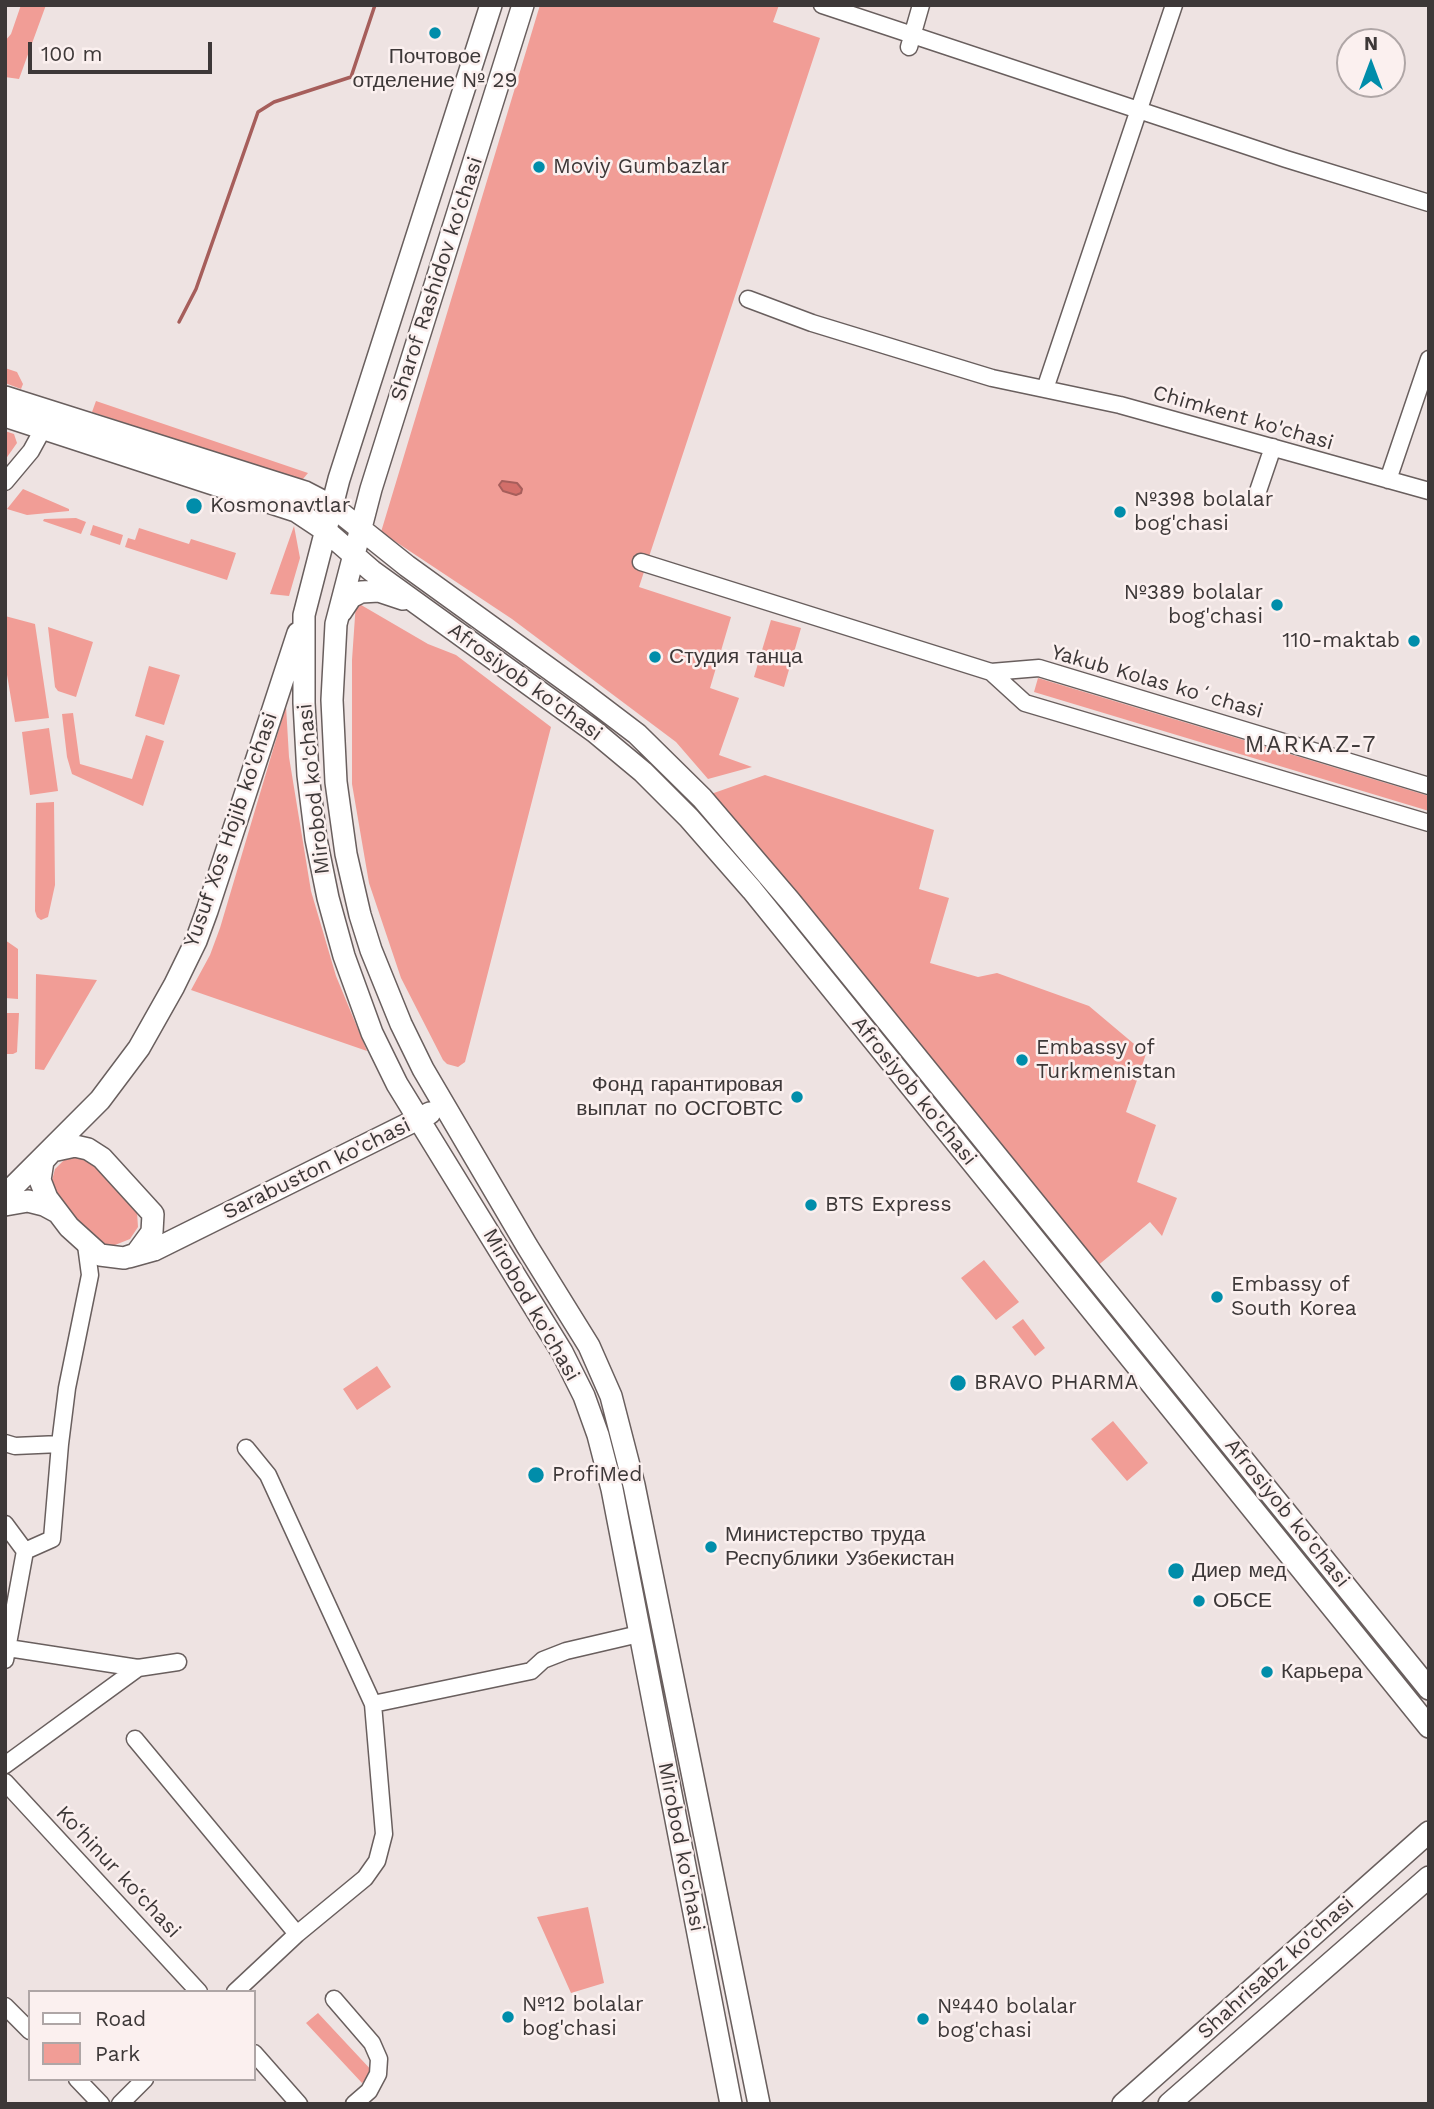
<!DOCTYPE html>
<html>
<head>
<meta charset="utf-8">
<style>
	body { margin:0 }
	#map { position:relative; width:1434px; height:2109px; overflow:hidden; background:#eee3e2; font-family:"Work Sans",sans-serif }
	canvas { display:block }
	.frame { position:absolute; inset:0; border:7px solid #3d3838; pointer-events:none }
	.legend { position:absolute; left:28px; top:1990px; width:228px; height:91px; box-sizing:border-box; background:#fbf0ef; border:2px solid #afa6a6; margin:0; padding:9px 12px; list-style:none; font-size:21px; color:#3d3838 }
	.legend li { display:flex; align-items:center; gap:14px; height:35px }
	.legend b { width:35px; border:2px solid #afa6a6 }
	.north { position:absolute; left:1336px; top:28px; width:70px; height:70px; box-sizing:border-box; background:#fbf0ef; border:2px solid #afa6a6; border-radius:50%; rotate:0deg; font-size:19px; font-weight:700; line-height:28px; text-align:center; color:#3d3838 }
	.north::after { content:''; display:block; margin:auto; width:24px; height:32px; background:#008daa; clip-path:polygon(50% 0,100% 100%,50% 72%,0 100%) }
	.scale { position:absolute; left:28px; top:42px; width:184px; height:32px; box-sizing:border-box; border:4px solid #3d3838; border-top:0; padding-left:9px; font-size:21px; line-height:24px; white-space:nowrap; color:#3d3838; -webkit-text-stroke:5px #fbf0ef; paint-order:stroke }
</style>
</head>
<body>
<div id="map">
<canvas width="1434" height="2109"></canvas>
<div class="frame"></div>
<ul class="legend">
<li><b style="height:9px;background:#fff"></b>Road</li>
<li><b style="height:19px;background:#f19d96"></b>Park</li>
</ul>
<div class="north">N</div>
<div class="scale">100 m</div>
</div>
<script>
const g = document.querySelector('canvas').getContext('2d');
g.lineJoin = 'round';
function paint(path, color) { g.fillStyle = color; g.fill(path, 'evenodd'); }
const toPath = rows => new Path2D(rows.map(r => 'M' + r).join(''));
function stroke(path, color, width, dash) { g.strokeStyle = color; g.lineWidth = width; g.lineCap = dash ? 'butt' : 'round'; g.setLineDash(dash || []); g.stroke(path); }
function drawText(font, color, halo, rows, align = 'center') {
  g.font = font + ' "Work Sans",sans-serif'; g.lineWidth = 5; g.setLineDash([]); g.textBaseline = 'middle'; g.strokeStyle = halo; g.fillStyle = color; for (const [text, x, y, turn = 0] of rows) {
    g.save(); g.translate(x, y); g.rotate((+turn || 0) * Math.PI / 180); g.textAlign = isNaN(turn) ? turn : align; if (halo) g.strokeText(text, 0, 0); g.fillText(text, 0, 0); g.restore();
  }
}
paint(toPath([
	[21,5,46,5,19,79,5,77,5,41,11,34],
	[540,5,779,5,773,22,820,38,639,587,731,617,710,688,739,698,719,755,752,767,708,779,676,742,512,619,381,532],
	[5,368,17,372,23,384,21,389,5,383],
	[96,401,308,473,303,479,297,480,92,412],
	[5,431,14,434,17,443,5,460],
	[23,489,69,509,69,511,27,515,7,509],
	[76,518,86,522,81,534,43,521,44,519],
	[93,525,123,535,120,545,90,535],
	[294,526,300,558,289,596,270,594],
	[139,528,189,544,191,539,236,553,227,580,125,547,128,538,135,540],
	[356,602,428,644,456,655,551,727,465,1062,458,1067,447,1064,443,1060,401,978,369,883,352,784,352,660],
	[5,616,35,624,49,718,15,722,5,663],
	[771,620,801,628,784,687,754,677],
	[48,627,93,642,76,697,58,691,55,687],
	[149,666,180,675,164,725,135,716],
	[1038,678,1429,796,1429,811,1034,692],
	[286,706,289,757,311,891,336,976,367,1051,191,990,210,955,220,928],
	[73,713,80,764,132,779,146,735,164,741,143,806,72,774,67,757,62,714],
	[49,728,58,791,30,795,22,732],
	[765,775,934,830,919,889,949,898,930,963,978,977,997,973,1089,1006,1146,1054,1126,1112,1156,1125,1137,1182,1177,1198,1162,1236,1150,1222,1096,1267,711,794],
	[54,802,55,885,48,917,41,920,37,917,35,911,36,803],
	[5,940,18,949,18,999,5,998],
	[36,974,97,980,44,1070,35,1069],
	[5,1013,19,1013,17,1052,13,1054,5,1054],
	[69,1155,91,1158,137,1212,138,1227,130,1239,115,1245,103,1245,94,1239,57,1197,52,1180,55,1169],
	[984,1260,1019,1302,996,1320,961,1278],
	[1023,1319,1045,1348,1035,1356,1012,1327],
	[377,1366,391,1387,357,1410,343,1389],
	[1113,1421,1148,1463,1127,1481,1091,1439],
	[588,1907,604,1983,571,1993,537,1917],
	[318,2013,374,2073,362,2083,306,2023]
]), '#f19d96');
const water = toPath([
	[502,481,517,483,522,489,521,493,516,495,503,491,499,485,502,481]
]);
paint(water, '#d36f6a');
stroke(water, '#a65e5b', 2);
stroke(toPath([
	[179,322,196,289,258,112,274,102,351,77,375,5]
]), '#a65e5b', 3.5);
const minor = toPath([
	[822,5,1286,159,1429,203],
	[909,47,921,5],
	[748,299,812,323,992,378,1120,405,1429,491],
	[1045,389,1174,5],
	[1388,480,1429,359],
	[5,482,31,451,43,429],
	[1256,497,1273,447],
	[641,562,991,672,1039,668,1429,786],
	[991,672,1025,703,1429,823],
	[5,1443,15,1446,60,1444],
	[246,1448,268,1475,373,1704],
	[5,1524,25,1551],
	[5,1660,25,1551,52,1539,60,1444,67,1388,90,1275,86,1245],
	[138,1668,178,1662],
	[135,1739,297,1934],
	[5,1765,138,1668,8,1648],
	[5,1782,199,1992],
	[235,1992,297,1934,365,1878,377,1861,384,1834,373,1704,531,1671,543,1660,566,1651,639,1634],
	[334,1999,372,2043,379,2059,378,2074,369,2091,354,2104],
	[5,2006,30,2031],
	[254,2053,299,2104],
	[77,2079,101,2104],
	[120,2104,145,2079]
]);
const major = toPath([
	[491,5,339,479,304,615,304,703,308,775,316,839,328,898,344,956,372,1033,397,1084,562,1352,584,1396,598,1435,612,1489,731,2104],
	[523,5,371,489,336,624,332,700,336,782,346,854,360,915,371,950,401,1024,423,1069,527,1246,589,1346,611,1396,634,1485,759,2104],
	[5,397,305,492,332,506,407,566,587,696,637,734,702,798,790,901,1429,1689],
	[5,416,296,511,326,531,372,571,595,732,643,772,689,818,752,890,1429,1727],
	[341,612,351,597,361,592,379,591,403,599],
	[75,1146,88,1149,102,1158,153,1214,152,1232,136,1254,124,1258,100,1255,69,1227,47,1198,40,1180,43,1161,52,1151,75,1146],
	[5,1195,100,1100,139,1048,174,986,196,941,207,911,298,633],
	[5,1205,28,1201,44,1205,57,1212],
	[129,1257,154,1250,430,1113],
	[1123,2104,1429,1832],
	[1169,2104,1429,1877]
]);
stroke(minor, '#695f5e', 19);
stroke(major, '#695f5e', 24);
stroke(minor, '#fff', 16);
stroke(major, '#fff', 21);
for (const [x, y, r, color] of [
	[435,33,7,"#008daa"],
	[539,167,7,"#008daa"],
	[194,506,9,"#008daa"],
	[1120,512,7,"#008daa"],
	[1277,605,7,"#008daa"],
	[1414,641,7,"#008daa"],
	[655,657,7,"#008daa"],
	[1022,1060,7,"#008daa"],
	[797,1097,7,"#008daa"],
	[811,1205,7,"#008daa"],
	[1217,1297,7,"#008daa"],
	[958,1383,9,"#008daa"],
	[536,1475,9,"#008daa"],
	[711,1547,7,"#008daa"],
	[1176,1571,9,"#008daa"],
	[1199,1601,7,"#008daa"],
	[1267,1672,7,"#008daa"],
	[508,2017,7,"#008daa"],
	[923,2019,7,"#008daa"]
]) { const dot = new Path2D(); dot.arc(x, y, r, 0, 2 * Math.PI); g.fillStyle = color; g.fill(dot); stroke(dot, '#fbf0ef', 2.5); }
drawText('21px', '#3d3838', '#fbf0ef', [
	["Почтовое",435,57,"center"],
	["отделение № 29",435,81,"center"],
	["Moviy Gumbazlar",553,167],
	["№398 bolalar",1134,500],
	["bog'chasi",1134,524],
	["Kosmonavtlar",210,506],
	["№389 bolalar",1263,593,"right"],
	["bog'chasi",1263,617,"right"],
	["110-maktab",1400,641,"right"],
	["Студия танца",669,657],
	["Embassy of",1036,1048],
	["Turkmenistan",1036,1072],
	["Фонд гарантировая",783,1085,"right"],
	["выплат по ОСГОВТС",783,1109,"right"],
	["BTS Express",825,1205],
	["Embassy of",1231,1285],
	["South Korea",1231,1309],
	["BRAVO PHARMA",974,1383],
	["ProfiMed",552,1475],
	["Министерство труда",725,1535],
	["Республики Узбекистан",725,1559],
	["Диер мед",1192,1571],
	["ОБСЕ",1213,1601],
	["Карьера",1281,1672],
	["№12 bolalar",522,2005],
	["bog'chasi",522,2029],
	["№440 bolalar",937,2007],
	["bog'chasi",937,2031]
], 'left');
drawText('21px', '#3d3838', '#fbf0ef', [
	["Sharof Rashidov ko'chasi",437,279,-72],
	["Chimkent ko'chasi",1243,418,16],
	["Afrosiyob ko'chasi",525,682,36],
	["Yakub Kolas koʻchasi",1157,682,16],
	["Mirobod ko'chasi",314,789,-96],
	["Yusuf Xos Hojib ko'chasi",231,830,-71],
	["Afrosiyob ko'chasi",914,1091,51],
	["Sarabuston ko'chasi",317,1169,-26],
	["Mirobod ko'chasi",531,1305,60],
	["Afrosiyob ko'chasi",1287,1513,51],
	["Mirobod ko'chasi",681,1847,79],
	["Ko‘hinur ko‘chasi",118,1872,47],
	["Shahrisabz ko'chasi",1276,1968,-42]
]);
g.letterSpacing = '2px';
drawText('23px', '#3d3838', '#fbf0ef', [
	["MARKAZ-7",1311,745]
]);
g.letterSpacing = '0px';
</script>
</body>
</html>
